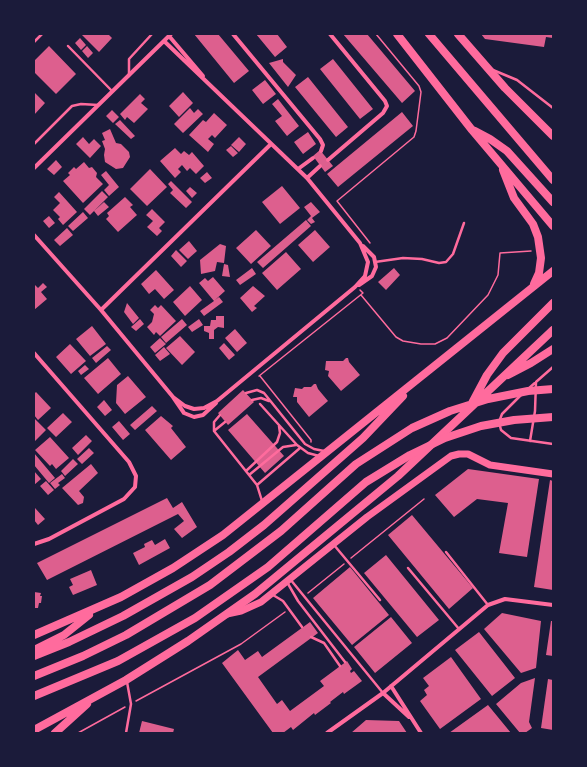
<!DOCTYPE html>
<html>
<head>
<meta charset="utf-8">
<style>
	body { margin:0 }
	#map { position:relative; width:587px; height:767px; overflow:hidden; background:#1b1b3a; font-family:"Fira Sans",sans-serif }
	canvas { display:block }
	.frame { position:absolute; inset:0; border:35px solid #1b1b3a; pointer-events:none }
</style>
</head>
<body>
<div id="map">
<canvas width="587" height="767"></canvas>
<div class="frame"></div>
</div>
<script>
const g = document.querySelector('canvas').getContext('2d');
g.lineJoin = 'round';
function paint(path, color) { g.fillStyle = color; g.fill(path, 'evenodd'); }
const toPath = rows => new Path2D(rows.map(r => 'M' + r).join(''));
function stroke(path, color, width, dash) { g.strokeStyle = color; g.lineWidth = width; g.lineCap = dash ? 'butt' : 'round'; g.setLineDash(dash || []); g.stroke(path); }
paint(toPath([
	[81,34,108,34,112,38,99,52],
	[194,34,218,34,249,71,234,83],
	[256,34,277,34,287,47,275,57],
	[343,34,367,34,415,91,402,103],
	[481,34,553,34,553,38,546,37,544,47,485,39],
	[80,38,86,45,81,50,75,43],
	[49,46,76,74,56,94,34,72,34,61],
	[87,46,93,53,88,58,82,51],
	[283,59,283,62,296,75,288,87,269,63],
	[333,59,373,109,360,119,320,69],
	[308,77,348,127,336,137,295,87],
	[265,80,276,94,263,104,252,90],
	[34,92,45,103,34,115],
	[183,92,193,103,179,117,169,106],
	[140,94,145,99,141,103,148,109,134,123,127,117,125,120,120,114],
	[278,99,299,126,287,136,275,121,282,116,272,104],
	[190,108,194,113,198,109,203,114,183,133,174,124],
	[112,110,119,117,113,123,106,116],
	[402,112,413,126,338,187,327,174],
	[214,113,227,125,215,138,212,135,208,139,214,144,208,152,189,135,203,120,206,122],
	[120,120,135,136,131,139,115,124],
	[110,129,116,143,121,144,129,152,130,157,123,168,116,169,105,162,104,155,105,149,102,141,105,140,102,133],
	[308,132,316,144,303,154,294,142],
	[83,137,89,144,94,139,101,146,90,158,76,144],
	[239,137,246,144,239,152,231,145],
	[231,146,238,153,233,157,226,150],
	[175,148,181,154,184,151,189,155,192,152,204,166,196,174,190,168,187,171,182,165,178,169,181,172,175,178,160,161],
	[320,150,333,166,325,172,313,156],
	[56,160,62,167,54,175,47,169],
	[84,162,89,168,92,167,97,173,96,177,103,184,83,203,63,181,70,175,68,173,74,167,76,169],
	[150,169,167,187,147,206,130,189],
	[106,171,119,187,109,196,104,190,109,185,101,175],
	[207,172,212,178,205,183,200,178],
	[171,181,192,202,186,208,170,193,173,190,168,184],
	[282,186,300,208,280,224,262,202],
	[190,187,197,193,192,198,186,191],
	[102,191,108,197,90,215,84,209],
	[59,192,77,212,63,225,58,219,60,217,53,210,60,203,54,197],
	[125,197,133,205,130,207,137,215,118,232,106,219,109,216,107,213],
	[104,202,109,207,98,216,94,211],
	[311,202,320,212,312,218,315,222,311,224,307,220,311,216,304,207],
	[152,209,165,222,159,228,162,231,157,236,147,227,153,221,146,215],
	[83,212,88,218,73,231,68,226],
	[49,216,55,223,49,228,43,221],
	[306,220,311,226,263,268,257,262],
	[67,228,73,235,60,246,54,240],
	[256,230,271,246,251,264,236,248],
	[315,230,330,247,313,262,298,245],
	[189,241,197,251,188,259,179,250],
	[220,244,226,246,224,263,217,262,215,271,201,274,200,260],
	[176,250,187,261,181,267,171,256],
	[286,252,301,269,277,290,262,273],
	[224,264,228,265,230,277,222,276],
	[252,268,256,274,240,285,236,280],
	[394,268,400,275,386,290,378,282],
	[156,270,174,290,164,299,155,289,149,294,141,284],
	[213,277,225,291,215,300,219,297,223,302,204,316,200,311,214,301,199,283,205,278,208,281],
	[43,283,47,287,41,292,47,299,34,310,34,284,38,288],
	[190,286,202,300,185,316,173,302],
	[253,286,265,296,254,306,257,308,252,312,240,298],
	[127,303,139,318,133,324,124,312],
	[155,305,158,308,161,305,176,321,160,336,156,332,154,335,147,327,152,322,154,314,150,310],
	[216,316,224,316,224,328,218,327,214,330,214,339,209,339,209,333,204,331,204,326,210,326,211,320,216,320],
	[140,319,144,324,136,331,131,327],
	[182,319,187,325,166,343,161,337],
	[199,319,203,325,192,332,188,327],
	[92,326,106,344,90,356,76,339],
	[235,329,247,343,237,352,225,338],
	[180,336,195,352,182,365,166,348],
	[160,338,166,344,155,353,150,347],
	[224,343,235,355,229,360,219,348],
	[70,344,86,361,71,374,56,357],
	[107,346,111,350,96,363,92,358],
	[164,347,170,354,160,361,155,355],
	[108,358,121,374,98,394,84,378],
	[346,358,348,358,349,362,360,375,341,391,328,376,329,371,325,370,326,361,343,361],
	[85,365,89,369,81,375,78,371],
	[128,376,146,397,125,414,116,403,117,385],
	[314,384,316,384,318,389,328,401,309,417,297,402,297,397,293,397,295,388,302,389,304,387,311,387],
	[243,390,254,402,228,425,218,413],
	[36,392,51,408,38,420,34,415,34,394],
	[104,400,112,410,105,416,97,407],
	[152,406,157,411,135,430,130,425],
	[63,413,72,422,56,437,47,428],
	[247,414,284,456,265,473,228,430],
	[161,416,173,426,171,428,186,447,171,460,145,430],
	[34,418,46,430,34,442],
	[119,421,130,434,123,440,112,427],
	[86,435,92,441,78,455,72,448],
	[50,437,69,458,56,469,52,464,50,466,35,450],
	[89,448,94,453,82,464,77,459],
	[34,453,55,478,49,483,34,465],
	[73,459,78,464,65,476,61,471],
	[91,464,98,473,79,491,84,497,83,503,78,505,62,488],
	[468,469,539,479,527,557,499,553,508,503,477,499,454,517,435,495],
	[34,471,41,479,34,485],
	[62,474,65,478,58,483,60,485,55,489,50,483],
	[550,480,553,481,553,590,534,587],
	[46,481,54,490,48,495,40,486],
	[167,498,173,508,182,502,197,527,182,538,174,529,184,521,178,514,47,580,37,563],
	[35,508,45,519,38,525,34,520],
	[412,515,473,588,449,609,388,535],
	[165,539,170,548,139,565,133,553,145,547,144,544,152,540,155,545],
	[386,555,439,620,417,637,364,573],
	[350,567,389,615,352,645,313,598],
	[91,570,97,585,73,595,69,587,73,585,70,579],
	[34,592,41,593,40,596,42,596,41,603,39,603,38,608,34,608],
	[502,613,541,621,536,668,521,673,484,629],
	[391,617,412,643,375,673,354,647],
	[551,621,553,621,553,656,546,655],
	[310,622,318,633,258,677,277,704,282,700,290,711,324,686,320,681,347,661,352,669,350,671,351,673,354,671,362,681,344,694,343,692,330,702,331,703,315,715,314,713,293,730,291,727,283,733,273,733,222,663,238,650,245,660,258,651,262,657],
	[479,632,515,678,492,696,455,650],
	[451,657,481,699,440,729,420,701,427,695,424,690,429,686,423,678],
	[535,678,529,722,532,728,525,733,520,733,496,704,521,683],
	[548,679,553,680,553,730,541,728],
	[488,705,511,733,449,733],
	[366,720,399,721,407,733,351,733],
	[142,721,174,729,173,733,139,733]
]), '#dd5f8e');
stroke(toPath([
	[370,243,337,201,414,137,416,131,421,92,419,86,376,34],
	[361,295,396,337,403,341,421,344,435,344,447,338,488,295,498,275,500,253,531,251],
	[259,376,363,293,360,290],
	[260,376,311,440,311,442],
	[351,558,424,499],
	[308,593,344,564],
	[136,701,241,644,285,612],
	[78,733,125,707]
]), '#ff6b9d', 1.5);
stroke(toPath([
	[34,42,42,34],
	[68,46,112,91],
	[493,70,517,80,553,108],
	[129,76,129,59,152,34],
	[34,144,72,106,81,104,98,105],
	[375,262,403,258,422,259,439,263,446,262,453,254,464,223],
	[528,389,553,367],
	[246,393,257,390,264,393,305,444,314,449,324,451],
	[521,395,502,414,499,422,501,430,511,438,553,444],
	[252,400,261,398,269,401],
	[260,404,297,445,308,453,319,456],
	[220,415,214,422,214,431,257,485,262,501],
	[214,431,225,422],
	[530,441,535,411,536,382],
	[246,471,277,442,280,433,279,426],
	[249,475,283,447,296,445],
	[257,485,300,448],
	[334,545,380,600],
	[446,552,488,605],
	[408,568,459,629],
	[290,579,383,693],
	[287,582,298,601,345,662],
	[273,595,283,601,302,627],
	[311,637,324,643,340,666],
	[126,733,131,704,127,682]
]), '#ff6b9d', 2.5);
stroke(toPath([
	[233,34,320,139,323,145,321,151],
	[169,36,203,76],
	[164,41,307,178,360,243,368,262,365,276,355,287,217,401,204,408,194,409,185,406,173,397],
	[328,160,383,113,387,106,385,101,330,34],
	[34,168,171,34],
	[298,169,313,158],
	[307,178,320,166],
	[34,235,101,310,173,397,184,413,194,417,203,415,216,403],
	[359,285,372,276,376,267,374,257,363,246],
	[101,310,271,144],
	[34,353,129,462,136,476,135,487,124,499,49,539,34,544],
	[391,686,421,733],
	[383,693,409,717],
	[327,733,383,693,488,605,505,599,553,605]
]), '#ff6b9d', 4);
stroke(toPath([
	[227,614,241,611,261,602,367,517,451,456,459,454,468,454,490,465,553,474]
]), '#ff6b9d', 7);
stroke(toPath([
	[397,34,472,130,553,226],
	[429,34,553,180],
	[458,34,505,88,553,136],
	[475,131,490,139,507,151,553,202],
	[503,170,514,198,533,224,538,237,541,258,539,273,534,284],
	[508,375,531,363,553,349],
	[471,405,487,375,503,353,553,303],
	[34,635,121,597,173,568,223,535,553,271],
	[34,650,64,635,89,615],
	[34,656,69,642,123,616,192,577,229,552,264,525,363,438,403,396],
	[34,676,83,656,126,635,210,585,281,531,356,464,412,428,450,411,488,399,528,391,553,389],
	[34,730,126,680,188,641,255,594,398,476,553,330],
	[55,733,87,704]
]), '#ff6b9d', 8);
stroke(toPath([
	[34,696,118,661,195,618,268,567,366,482,410,455,445,438,481,426,514,420,553,417]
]), '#ff6b9d', 8);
</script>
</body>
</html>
